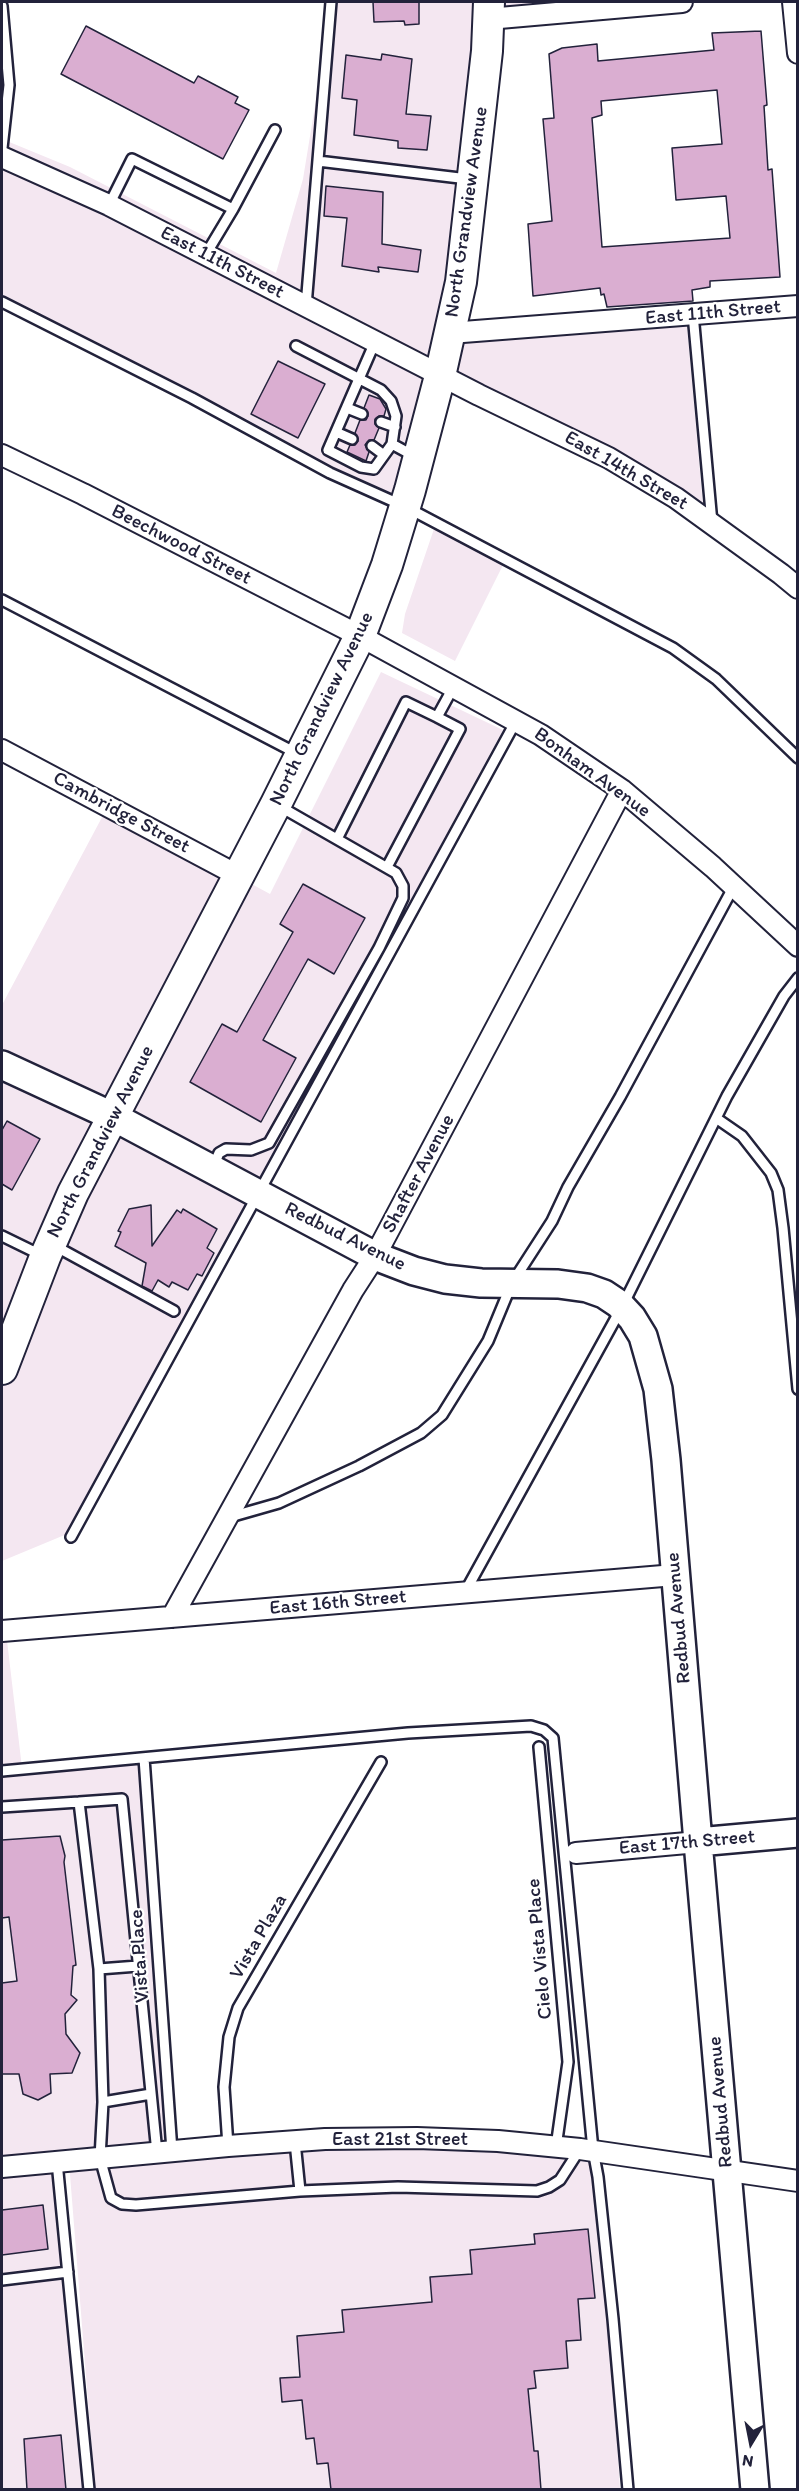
<!DOCTYPE html>
<html>
<head>
<meta charset="utf-8">
<style>
	body { margin:0 }
	#map { position:relative; width:799px; height:2491px; overflow:hidden; background:#fff; font-family:Itim,sans-serif }
	canvas { display:block }
	.frame { position:absolute; inset:0; border:3px solid #22223b; pointer-events:none }
	.north { position:absolute; left:721px; top:2413px; width:60px; height:60px; -webkit-text-stroke:4px #fff; paint-order:stroke; rotate:190deg; font-size:16px; font-weight:700; line-height:24px; text-align:center; color:#22223b }
	.north::after { content:''; display:block; margin:auto; width:21px; height:27px; background:#22223b; clip-path:polygon(50% 0,100% 100%,50% 72%,0 100%) }
</style>
</head>
<body>
<div id="map">
<canvas width="799" height="2491"></canvas>
<div class="frame"></div>
<div class="north">N</div>
</div>
<script>
const g = document.querySelector('canvas').getContext('2d');
g.lineJoin = 'round';
function paint(path, color) { g.fillStyle = color; g.fill(path, 'evenodd'); }
const toPath = rows => new Path2D(rows.map(r => 'M' + r).join(''));
function stroke(path, color, width, dash) { g.strokeStyle = color; g.lineWidth = width; g.lineCap = dash ? 'butt' : 'round'; g.setLineDash(dash || []); g.stroke(path); }
function drawText(font, color, halo, rows, align = 'center') {
  g.font = font + ' Itim,sans-serif'; g.lineWidth = 4.5; g.setLineDash([]); g.textBaseline = 'middle'; g.strokeStyle = halo; g.fillStyle = color; for (const [text, x, y, turn = 0] of rows) {
    g.save(); g.translate(x, y); g.rotate((+turn || 0) * Math.PI / 180); g.textAlign = isNaN(turn) ? turn : align; if (halo) g.strokeText(text, 0, 0); g.fillText(text, 0, 0); g.restore();
  }
}
paint(toPath([
	[328,2,682,2,488,19,450,332,686,315,704,517,441,376,406,507,2,302,2,139,70,167,276,273,303,179,322,63],
	[435,526,504,563,455,661,402,633,405,614],
	[381,672,503,730,67,1534,2,1561,2,1005,108,806,270,894],
	[2,1632,6,1632,22,1768,141,1761,174,2152,291,2142,525,2153,599,2163,620,2489,95,2489,69,2162,55,2163,83,2489,2,2490]
]), '#f4e7f1');
const building = toPath([
	[373,2,419,2,419,24,405,25,404,21,374,22,373,2],
	[86,26,194,83,198,76,238,97,235,103,249,110,223,159,61,74,86,26],
	[761,31,767,105,764,106,768,170,772,169,780,277,710,281,710,287,692,290,693,301,607,307,604,294,601,295,600,288,533,296,528,224,552,221,543,119,554,118,549,54,562,48,597,44,598,61,714,50,712,33,761,31],
	[717,90,722,144,672,148,676,200,726,196,730,238,602,247,592,118,602,115,601,101,717,90],
	[382,54,412,59,406,114,431,116,427,150,398,148,398,141,354,135,357,100,342,98,346,55,381,60,382,54],
	[326,186,383,192,382,244,421,250,418,272,378,267,379,272,342,266,347,218,324,216,326,186],
	[278,361,325,384,298,438,251,414,278,361],
	[369,395,380,399,386,409,384,416,379,416,375,419,375,424,379,428,374,440,369,440,365,445,369,452,366,461,347,452,350,445,355,445,358,441,355,433,360,420,366,420,368,416,364,408,369,395],
	[303,884,365,918,334,974,308,959,263,1040,296,1058,261,1122,190,1082,222,1024,237,1032,293,932,280,924,303,884],
	[7,1121,40,1139,12,1190,2,1184,2,1130,7,1121],
	[151,1205,152,1246,177,1210,181,1213,183,1209,217,1229,207,1248,214,1253,202,1276,197,1274,188,1290,172,1282,169,1287,158,1280,152,1291,142,1286,146,1263,115,1246,121,1232,118,1231,129,1209,151,1205],
	[60,1836,65,1856,64,1862,76,1965,73,1966,71,1995,77,2000,65,2014,66,2034,80,2053,72,2073,50,2074,51,2093,38,2100,23,2094,19,2074,2,2074,2,1983,17,1981,9,1917,2,1918,2,1840,60,1836],
	[43,2205,48,2249,2,2255,2,2210,43,2205],
	[588,2229,595,2298,578,2299,581,2340,566,2341,568,2368,534,2371,536,2388,528,2389,534,2451,538,2451,541,2490,331,2490,328,2463,317,2464,314,2438,306,2439,302,2400,282,2402,280,2378,300,2377,297,2336,344,2332,342,2310,432,2302,430,2277,472,2274,470,2250,535,2244,534,2234,588,2229],
	[61,2435,66,2490,27,2490,24,2439,61,2435]
]);
paint(building, '#daaed1');
stroke(building, '#22223b', 1.5);
const lane = toPath([
	[2,6,9,85,2,148],
	[318,161,468,179],
	[109,205,132,159,233,209,206,254],
	[233,209,275,130],
	[2,302,192,398,330,473,406,507,673,648,716,679,798,758],
	[306,306,331,2],
	[693,314,712,523],
	[375,342,328,450,361,467,374,469,392,444,414,456],
	[296,346,381,390,391,401,396,416,392,444],
	[347,408,362,414],
	[381,422,395,427],
	[336,432,352,439],
	[372,446,384,455],
	[2,600,298,754],
	[337,839,406,702,437,717,454,686],
	[387,867,460,729,437,717],
	[716,1118,742,1136,771,1173,778,1190,783,1228,798,1389],
	[213,1167,219,1153,226,1149,251,1150,269,1143,379,948,403,898,403,886,396,873,279,806],
	[2,1236,43,1256],
	[55,1246,174,1311],
	[230,1517,279,1503,359,1466,421,1433,442,1415,488,1341,512,1283,552,1221,568,1187,620,1097,734,886],
	[71,1537,516,721],
	[465,1592,622,1307,727,1096,784,996,798,978],
	[539,1747,568,2062,556,2147],
	[144,1758,172,2151],
	[2,1771,408,1733,531,1726,544,1730,553,1738,593,2150,598,2177,613,2319,628,2490],
	[79,1802,122,1799,157,2153],
	[2,1807,79,1802,99,1969,103,2102,100,2158,111,2198,122,2204,136,2205,300,2191,398,2187,537,2191,549,2187,560,2180,580,2149],
	[99,1969,138,1966],
	[103,2102,151,2094],
	[295,2142,300,2191],
	[228,2146,224,2087,229,2037,238,2008,381,1762],
	[57,2162,89,2490],
	[2,2280,68,2272]
]);
const street = toPath([
	[793,2,798,53],
	[488,19,682,2],
	[2,157,109,205,479,395,609,458,676,498,781,574,798,588],
	[450,333,798,306],
	[2,455,83,494,360,636,541,735,622,790,713,867,798,946],
	[2,750,239,876],
	[172,1617,353,1290,375,1256,622,790],
	[2,1631,675,1575],
	[576,1853,698,1842],
	[2,2167,228,2146,325,2139,417,2138,498,2141,580,2149,798,2181]
]);
const secondary = toPath([
	[2,1065,112,1116,375,1256,414,1271,445,1279,481,1283,558,1284,587,1288,604,1294,619,1304,632,1318,643,1336,658,1389,666,1460,698,1842,755,2490],
	[698,1842,798,1833]
]);
const primary = toPath([
	[2,1369,45,1257,73,1193,276,804,360,636,387,565,410,490,440,376,461,282,487,51,489,2]
]);
stroke(lane, '#22223b', 14);
stroke(street, '#22223b', 24);
stroke(secondary, '#22223b', 32);
stroke(primary, '#22223b', 34);
stroke(lane, '#fff', 9);
stroke(street, '#fff', 20);
stroke(secondary, '#fff', 27);
stroke(primary, '#fff', 30);
drawText('20px', '#22223b', '#fff', [
	["North Grandview Avenue",467,212,-82],
	["East 11th Street",222,263,27],
	["East 11th Street",713,313,-5],
	["East 14th Street",626,471,30],
	["Beechwood Street",181,545,27],
	["North Grandview Avenue",322,709,-64],
	["Bonham Avenue",592,773,36],
	["Cambridge Street",121,813,28],
	["North Grandview Avenue",101,1142,-63],
	["Shafter Avenue",419,1174,-62],
	["Redbud Avenue",345,1237,26],
	["East 16th Street",338,1603,-5],
	["Redbud Avenue",679,1618,-95],
	["East 17th Street",687,1843,-5],
	["Vista Plaza",259,1937,-60],
	["Cielo Vista Place",540,1949,-95],
	["Vista Place",140,1956,-94],
	["Redbud Avenue",721,2102,-95],
	["East 21st Street",400,2140]
]);
</script>
</body>
</html>
